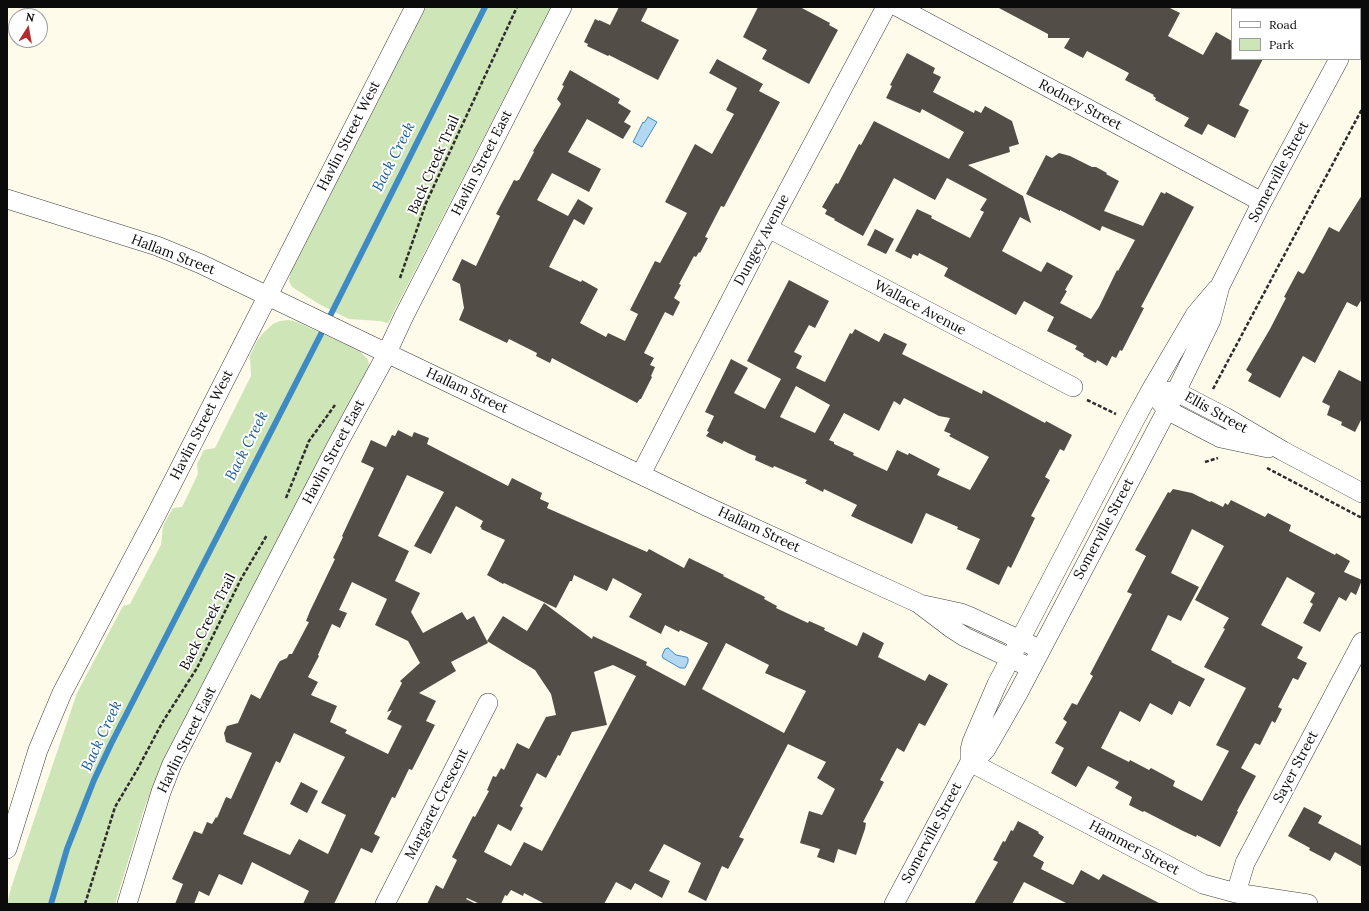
<!DOCTYPE html>
<html>
<head>
<meta charset="utf-8">
<style>
	body { margin:0 }
	#map { position:relative; width:1369px; height:911px; overflow:hidden; background:#fefbea; font-family:Lora,serif }
	canvas { display:block }
	.frame { position:absolute; inset:0; border:8px solid #0b0b0b; pointer-events:none }
	.legend { position:absolute; left:1231px; top:8px; width:130px; height:52px; box-sizing:border-box; background:#fff; border:1px solid #9d9d9d; margin:0; padding:5px 7px; list-style:none; font-size:12px; color:#0b0b0b }
	.legend li { display:flex; align-items:center; gap:8px; height:20px }
	.legend b { width:20px; border:1px solid #9d9d9d }
	.north { position:absolute; left:8px; top:8px; width:40px; height:40px; box-sizing:border-box; background:#fff; border:1px solid #9d9d9d; border-radius:50%; rotate:11deg; font-size:11px; font-weight:700; line-height:16px; text-align:center; color:#0b0b0b }
	.north::after { content:''; display:block; margin:auto; width:14px; height:18px; background:#b22c2f; clip-path:polygon(50% 0,100% 100%,50% 72%,0 100%) }
</style>
</head>
<body>
<div id="map">
<canvas width="1369" height="911"></canvas>
<div class="frame"></div>
<ul class="legend">
<li><b style="height:5px;background:#fff"></b>Road</li>
<li><b style="height:11px;background:#cee5b7"></b>Park</li>
</ul>
<div class="north">N</div>
</div>
<script>
const g = document.querySelector('canvas').getContext('2d');
g.lineJoin = 'round';
function paint(path, color) { g.fillStyle = color; g.fill(path, 'evenodd'); }
const toPath = rows => new Path2D(rows.map(r => 'M' + r).join(''));
function stroke(path, color, width, dash) { g.strokeStyle = color; g.lineWidth = width; g.lineCap = dash ? 'butt' : 'round'; g.setLineDash(dash || []); g.stroke(path); }
function drawText(font, color, halo, rows, align = 'center') {
  g.font = font + ' Lora,serif'; g.lineWidth = 4; g.setLineDash([]); g.textBaseline = 'middle'; g.strokeStyle = halo; g.fillStyle = color; for (const [text, x, y, turn = 0] of rows) {
    g.save(); g.translate(x, y); g.rotate((+turn || 0) * Math.PI / 180); g.textAlign = isNaN(turn) ? turn : align; if (halo) g.strokeText(text, 0, 0); g.fillText(text, 0, 0); g.restore();
  }
}
paint(toPath([
	[426,7,551,7,388,323,380,321,349,319,319,304,292,287,289,281,292,265],
	[289,320,297,322,360,351,368,360,369,365,369,370,176,735,145,806,115,904,7,904,11,888,77,693,123,606,130,604,161,545,163,526,173,508,182,507,198,474,197,464,204,450,215,448,251,376,250,356,256,343,262,334,273,324,280,321]
]), '#cee5b7');
const water = toPath([
	[648,117,657,122,642,147,633,142,643,122,644,123,648,117],
	[668,648,676,655,686,657,688,658,688,662,685,668,680,668,663,658,662,656,665,649,668,648]
]);
paint(water, '#b2d8f2');
stroke(water, '#3e8bc4', 1);
stroke(toPath([
	[51,904,67,849,94,780,111,744,320,336,485,7]
]), '#3e8bc4', 6);
paint(toPath([
	[619,7,648,7,641,21,679,40,658,80,609,55,608,56,587,46,588,44,584,42,595,19,599,21,599,20,610,25],
	[758,7,800,7,830,23,829,25,838,30,809,84,762,59,767,50,743,37],
	[997,7,1168,7,1180,13,1168,36,1203,55,1216,32,1232,41,1232,59,1263,59,1239,105,1249,110,1235,138,1208,124,1202,135,1184,126,1189,118,1155,100,1156,98,1153,96,1154,95,1125,80,1129,73,1087,51,1083,58,1064,48,1070,38,1048,38,1048,34],
	[907,53,935,68,933,73,941,77,933,92,974,113,975,110,981,113,985,106,1012,121,1019,144,1009,147,1010,152,968,165,1023,196,1031,223,1020,217,1002,251,1041,272,1047,262,1073,276,1065,290,1067,291,1060,303,1091,319,1099,307,1117,270,1118,271,1135,240,1102,226,1100,231,1060,210,1060,211,1026,194,1046,155,1052,158,1059,153,1070,156,1092,167,1096,167,1107,173,1106,174,1119,181,1104,211,1143,226,1161,192,1165,194,1166,192,1194,207,1141,307,1144,308,1122,351,1120,350,1116,358,1112,356,1107,366,1097,360,1096,363,1083,356,1084,354,1075,349,1077,346,1047,331,1054,317,1024,301,1016,315,944,276,948,268,919,253,918,256,913,254,911,259,895,251,917,209,932,216,931,218,970,238,984,212,980,210,987,199,947,178,935,200,894,178,863,236,834,220,835,219,825,214,827,210,822,207,836,183,838,184,859,144,861,145,874,121,949,159,964,132,922,109,920,113,886,98,892,86,890,85],
	[717,59,763,84,759,91,780,102,724,207,721,206,705,237,708,238,700,253,699,252,696,257,694,256,679,284,681,285,674,298,680,302,673,316,665,312,644,353,654,358,650,365,655,367,651,376,652,377,641,399,640,399,637,403,552,358,550,363,536,356,537,353,509,339,507,343,459,320,464,308,460,284,452,280,462,259,476,266,500,216,496,214,514,180,517,181,518,180,519,180,534,152,533,151,561,104,557,99,564,86,562,85,570,70,620,99,618,103,631,111,624,122,631,126,623,139,587,119,568,152,601,169,589,192,552,173,537,200,568,216,578,199,593,208,584,225,574,219,549,267,581,282,582,280,598,289,580,323,606,337,608,333,625,341,638,314,630,310,655,261,660,263,687,213,665,202,695,144,712,154,734,114,726,110,737,88,709,73],
	[1362,195,1362,299,1357,307,1347,302,1315,363,1303,356,1280,398,1248,381,1252,374,1246,370,1270,329,1286,298,1284,297,1298,271,1303,274,1305,272,1329,227,1339,232],
	[875,229,894,239,886,254,867,245],
	[789,280,829,301,815,328,809,325,794,352,802,356,796,368,825,382,850,333,852,334,855,329,879,342,884,333,907,344,902,354,982,394,983,390,1045,423,1046,421,1072,435,1064,451,1060,449,1045,477,1050,480,1031,516,1035,518,1011,568,1008,566,999,585,966,569,980,539,957,529,958,527,926,513,912,544,851,516,857,505,824,489,823,492,805,483,807,480,774,466,773,468,755,460,756,456,750,454,724,441,722,444,706,436,709,432,707,431,714,416,705,412,731,359,748,368,734,393,765,409,781,379,747,361],
	[796,386,830,405,815,433,780,417],
	[904,398,939,416,950,418,944,431,951,434,949,436,989,457,970,490,937,475,940,469,909,453,908,455,897,450,887,471,853,455,854,453,834,444,834,442,829,440,844,413,879,431,894,401,900,405],
	[1339,370,1362,382,1362,418,1355,432,1341,425,1342,422,1327,415,1330,406,1322,402],
	[398,430,412,437,414,432,429,438,427,444,508,486,512,478,542,493,540,499,549,503,547,508,606,534,647,552,649,549,684,568,689,558,724,575,723,576,765,597,764,599,777,606,776,608,808,623,809,621,825,628,824,630,857,646,863,632,884,643,878,657,925,681,929,674,948,684,925,726,919,723,904,752,897,748,880,780,884,782,863,822,866,823,865,829,856,855,838,849,834,863,817,857,820,849,800,843,809,811,822,815,835,789,817,778,826,762,788,744,739,837,744,839,728,869,722,866,706,901,688,892,701,863,664,844,649,871,670,881,662,898,635,883,631,890,616,882,604,904,545,904,524,893,523,896,511,890,507,896,505,895,501,904,480,904,467,898,466,899,476,904,427,904,436,885,443,889,457,860,452,857,473,816,475,817,489,791,487,790,493,776,496,777,501,768,504,770,517,743,529,749,546,717,556,715,551,694,535,670,487,641,488,643,451,662,456,671,419,693,436,701,426,721,435,725,412,770,409,769,395,798,392,797,374,834,380,837,372,853,361,848,334,904,303,904,309,891,252,862,242,885,219,874,209,896,199,891,194,904,175,904,183,884,172,879,194,831,202,834,207,822,212,824,216,817,217,818,226,797,231,799,252,753,226,742,224,733,227,726,238,723,251,694,260,699,278,664,280,661,287,658,289,654,292,654,309,622,306,621,310,611,335,559,333,558,343,537,342,536,374,468,361,462,371,440,386,447,392,435,395,436],
	[407,475,444,492,414,546,431,554,456,506,483,521,480,527,482,528,481,529,505,540,487,575,503,584,504,583,556,608,570,581,572,581,574,575,607,591,613,578,642,594,629,617,661,634,665,625,679,632,680,630,708,643,685,686,646,665,647,662,593,636,592,639,544,603,527,631,503,616,487,641,474,616,467,620,462,612,423,633,411,612,420,593,395,581,409,551,378,536],
	[352,582,387,599,375,625,408,641,420,663,400,681,402,683,387,712,392,710,387,719,402,726,388,754,345,733,347,730,330,722,337,706,311,695,318,682,308,677,319,656,318,655,332,624,340,628,347,613,339,610],
	[726,643,769,665,765,673,806,691,784,733,702,689],
	[613,665,636,676,542,851,524,842,511,866,484,852,498,824,511,831,523,808,520,806,537,773,546,778,558,755,560,756,572,732,607,725,594,672],
	[294,733,345,757,321,803,346,815,328,854,299,839,290,855,243,834,276,761,280,763],
	[1173,489,1192,493,1210,502,1211,501,1223,507,1225,503,1228,505,1231,500,1265,517,1268,513,1291,525,1289,531,1335,555,1336,553,1350,561,1344,572,1362,580,1356,595,1351,592,1346,601,1339,597,1320,632,1303,623,1313,604,1310,602,1315,593,1287,577,1261,625,1303,647,1297,658,1307,663,1298,680,1293,678,1278,707,1282,709,1275,723,1272,721,1260,745,1255,743,1241,768,1256,776,1237,811,1238,812,1220,847,1197,835,1196,837,1183,831,1144,811,1143,812,1129,805,1132,797,1115,788,1119,782,1088,766,1076,787,1051,773,1064,748,1055,743,1067,722,1063,719,1072,703,1077,705,1093,676,1090,674,1132,594,1127,592,1146,556,1135,550,1168,492,1170,493],
	[1192,529,1224,546,1195,600,1229,618,1223,628,1225,629,1204,667,1246,688,1216,745,1229,751,1202,801,1173,786,1175,781,1151,768,1149,770,1130,760,1129,762,1101,748,1120,711,1140,722,1150,703,1172,715,1179,701,1190,707,1205,679,1171,662,1172,661,1151,650,1168,615,1181,621,1199,587,1171,573],
	[301,782,318,791,307,813,290,804],
	[1304,807,1322,816,1318,823,1362,846,1362,867,1335,852,1330,861,1309,850,1310,848,1288,836],
	[1018,821,1039,832,1038,833,1044,837,1033,856,1044,862,1041,869,1073,885,1081,870,1099,880,1103,874,1161,904,1068,904,1024,882,1012,904,974,904,998,862,993,860,1003,841,1005,842,1011,830,1013,831]
]), '#534d48');
const minor = toPath([
	[898,7,1262,202],
	[1360,20,1362,17],
	[7,199,157,246,201,264,708,507,918,603,951,628,965,637,1031,668],
	[768,228,1073,387],
	[1164,391,1177,392,1225,417,1283,451,1362,493],
	[1159,400,1167,410,1221,438,1268,448],
	[641,474,768,228,886,7],
	[924,605,961,613,971,617,1031,645],
	[970,762,979,757,986,749,1017,695,1167,410,1211,320,1220,286,1262,202,1339,59],
	[970,762,1203,884,1236,893,1308,904],
	[7,849,38,750,62,693,156,515,415,7],
	[1236,893,1245,863,1362,642],
	[127,904,161,792,172,764,336,447,383,361,404,316,562,7],
	[385,904,488,703],
	[894,904,970,762,970,750,972,742,997,684,1133,423,1151,390,1195,315,1217,289]
]);
stroke(minor, '#3e3e3e', 20);
stroke(toPath([
	[400,278,426,203,517,7],
	[1213,389,1362,109],
	[1087,400,1116,414],
	[1205,462,1218,458],
	[1267,468,1362,518],
	[286,498,309,441,335,405],
	[85,904,115,807,137,770,162,723,197,668,241,579,267,535]
]), '#2d2d2d', 2.5, [4, 2]);
stroke(minor, '#fff', 19);
drawText('14px', '#0b0b0b', '#fff', [
	["Rodney Street",1080,105,28],
	["Havlin Street West",349,136,-63],
	["Havlin Street East",482,163,-63],
	["Back Creek Trail",434,165,-66],
	["Somerville Street",1279,172,-62],
	["Dungey Avenue",762,240,-62],
	["Hallam Street",173,255,21],
	["Wallace Avenue",920,308,28],
	["Hallam Street",467,391,25],
	["Ellis Street",1216,413,29],
	["Havlin Street West",202,425,-63],
	["Havlin Street East",334,452,-62],
	["Somerville Street",1104,529,-62],
	["Hallam Street",759,530,25],
	["Back Creek Trail",208,622,-63],
	["Havlin Street East",187,740,-64],
	["Sayer Street",1296,767,-62],
	["Margaret Crescent",437,804,-63],
	["Somerville Street",932,833,-62],
	["Hammer Street",1134,848,28]
]);
drawText('italic 15px', '#1d5d94', '#fff', [
	["Back Creek",394,157,-63],
	["Back Creek",247,446,-63],
	["Back Creek",102,736,-65]
]);
</script>
</body>
</html>
